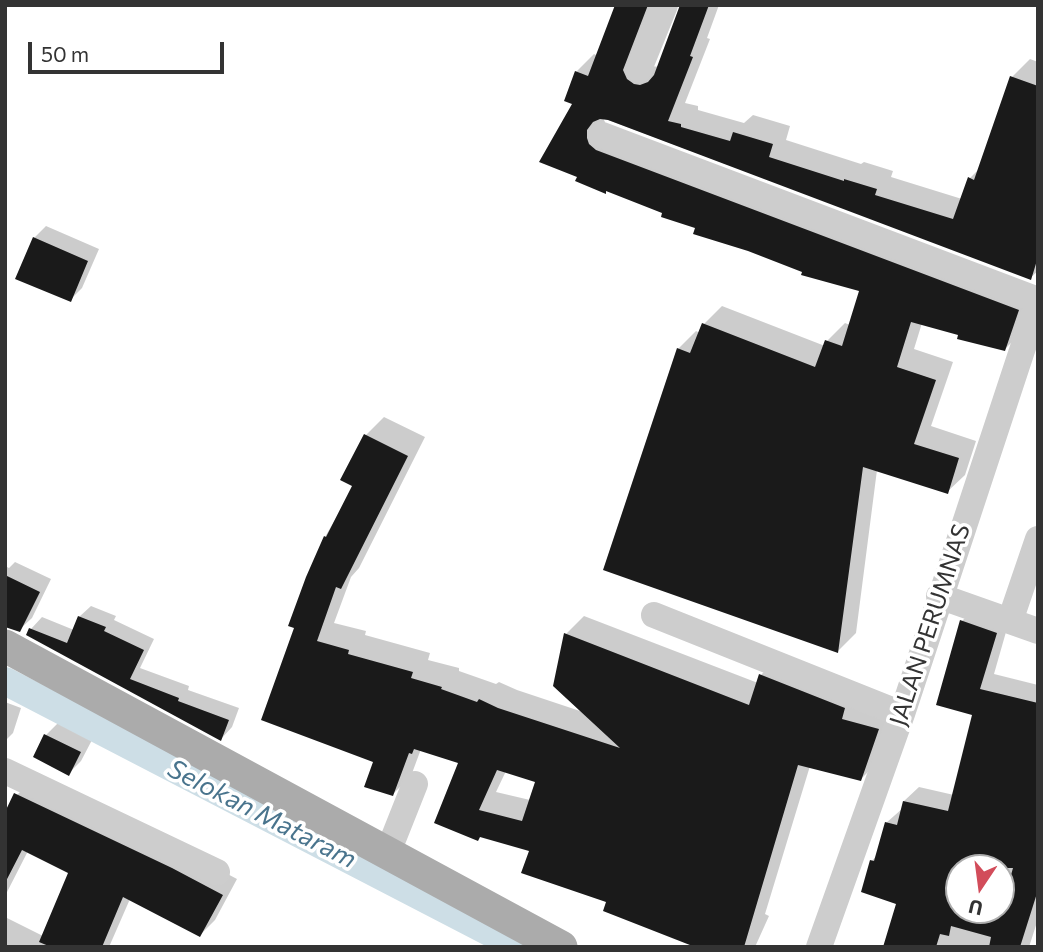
<!DOCTYPE html>
<html>
<head>
<meta charset="utf-8">
<style>
	body { margin:0 }
	#map { position:relative; width:1043px; height:952px; overflow:hidden; background:#fff; font-family:Commissioner,sans-serif }
	canvas { display:block }
	.frame { position:absolute; inset:0; border:7px solid #333; pointer-events:none }
	.north { position:absolute; left:945px; top:854px; width:70px; height:70px; box-sizing:border-box; background:#fff; border:2px solid #adadad; border-radius:50%; rotate:193deg; font-size:19px; font-weight:700; line-height:28px; text-align:center; color:#333 }
	.north::after { content:''; display:block; margin:auto; width:24px; height:32px; background:#d24c5a; clip-path:polygon(50% 0,100% 100%,50% 72%,0 100%) }
	.scale { position:absolute; left:28px; top:42px; width:196px; height:32px; box-sizing:border-box; border:4px solid #333; border-top:0; padding-left:9px; font-size:21px; line-height:24px; white-space:nowrap; color:#333; -webkit-text-stroke:5px #fff; paint-order:stroke }
</style>
</head>
<body>
<div id="map">
<canvas width="1043" height="952"></canvas>
<div class="frame"></div>
<div class="north">U</div>
<div class="scale">50 m</div>
</div>
<script>
const g = document.querySelector('canvas').getContext('2d');
g.lineJoin = 'round';
function paint(path, color) { g.fillStyle = color; g.fill(path, 'evenodd'); }
const toPath = rows => new Path2D(rows.map(r => 'M' + r).join(''));
function stroke(path, color, width, dash) { g.strokeStyle = color; g.lineWidth = width; g.lineCap = dash ? 'butt' : 'round'; g.setLineDash(dash || []); g.stroke(path); }
function drawText(font, color, halo, rows, align = 'center') {
  g.font = font + ' Commissioner,sans-serif'; g.lineWidth = 7; g.setLineDash([]); g.textBaseline = 'middle'; g.strokeStyle = halo; g.fillStyle = color; for (const [text, x, y, turn = 0] of rows) {
    g.save(); g.translate(x, y); g.rotate((+turn || 0) * Math.PI / 180); g.textAlign = isNaN(turn) ? turn : align; if (halo) g.strokeText(text, 0, 0); g.fillText(text, 0, 0); g.restore();
  }
}
paint(toPath([
	[617,5,657,5,652,66,659,67,682,5,719,5,707,38,710,39,685,103,698,106,698,110,744,123,753,115,790,126,786,140,861,164,864,162,893,171,891,177,962,199,970,178,980,168,1012,77,1030,59,1038,62,1038,271,1030,278,603,118,608,128,1036,292,1023,331,1005,349,922,323,914,349,953,362,931,426,976,441,965,475,947,492,877,470,856,633,838,651,678,349,696,331,700,333,704,324,722,306,825,346,827,341,845,323,850,325,861,290,804,271,607,190,605,192,574,103,576,72,594,54,598,56],
	[46,226,99,249,82,288,70,300,34,238],
	[384,417,425,437,359,568,351,577,334,623,366,631,365,635,430,653,428,660,459,668,459,671,496,684,499,682,517,690,583,712,566,634,584,616,758,683,761,675,779,656,896,710,879,761,861,779,810,766,765,914,769,916,755,947,700,947,608,901,531,850,481,836,460,762,421,749,411,776,393,794,375,760,264,719,325,537,355,485,366,435],
	[506,771,537,781,530,800,496,792],
	[15,562,51,579,32,618,19,630,5,625,5,566,9,568],
	[91,606,116,616,114,620,154,639,140,668,189,686,188,690,239,708,232,727,221,739,31,629,42,617,74,630,79,617],
	[977,606,1010,618,994,674,1038,685,1038,919,1029,947,884,947,899,903,872,861,877,855,886,823,903,808,904,801,919,787,954,795,974,714,962,621],
	[959,868,1001,868,1001,910,959,910],
	[5,702,21,708,13,733,5,741],
	[58,723,92,740,81,761,69,773,46,735],
	[32,780,188,853,237,879,215,920,200,935,130,899,109,947,5,947,5,917,43,936,70,872,28,851,5,896,5,817,17,795]
]), '#0003');
stroke(toPath([
	[5,681,518,947]
]), '#cddee6', 28);
paint(toPath([
	[615,5,648,5,623,70,627,79,634,84,640,85,648,82,654,75,680,5,709,5,690,56,693,57,668,121,681,124,681,127,730,141,733,132,773,144,769,157,844,181,844,179,877,189,875,195,953,219,968,177,974,180,1010,76,1038,86,1038,257,1031,280,608,120,600,119,593,122,587,130,587,138,589,144,596,150,1019,310,1005,351,957,339,958,335,911,322,897,367,936,380,914,444,959,458,948,494,863,467,838,653,603,570,677,348,690,353,702,323,815,367,825,340,842,346,859,291,801,275,802,272,748,251,693,234,695,228,661,217,662,213,606,191,606,194,575,181,577,177,539,162,572,104,564,101,575,71,588,76],
	[33,237,88,261,71,302,15,279],
	[364,434,408,456,341,589,336,587,317,641,349,650,348,654,413,672,411,678,442,687,441,689,477,702,479,699,498,708,620,748,553,686,564,633,749,705,759,674,845,708,842,719,879,729,861,781,798,765,744,947,695,947,603,911,606,902,521,873,529,851,480,837,478,841,434,823,458,763,414,749,412,754,409,753,393,796,364,787,373,762,261,720,294,628,288,626,306,577,324,536,326,537,352,486,340,480],
	[497,770,535,782,522,821,479,810],
	[5,575,40,592,20,632,5,627],
	[78,616,106,627,104,631,144,650,130,679,179,698,178,701,229,720,221,741,26,635,29,628,67,643],
	[960,620,997,633,980,689,1038,703,1038,890,1020,947,989,947,991,937,951,926,949,936,940,934,936,947,883,947,896,904,861,892,870,860,874,861,885,822,897,825,903,801,948,811,972,715,936,705],
	[959,868,1013,868,1001,910,959,910],
	[44,734,81,752,69,776,33,757],
	[14,793,172,868,223,895,200,937,123,897,102,947,51,947,39,942,68,873,22,850,5,883,5,812]
]), '#1a1a1a');
stroke(toPath([
	[639,69,665,5],
	[602,135,1038,300],
	[939,596,1038,631],
	[654,615,902,714],
	[1010,621,1038,539],
	[5,771,217,872],
	[388,852,415,784],
	[819,947,902,714,1038,302]
]), '#cdcdcd', 26);
stroke(toPath([
	[5,646,561,947]
]), '#ababab', 33);
drawText('24px', '#333', '#fff', [
	["JALAN PERUMNAS",930,625,-72]
]);
drawText('italic 26px', '#49748d', '#fff', [
	["Selokan Mataram",262,814,27]
]);
</script>
</body>
</html>
